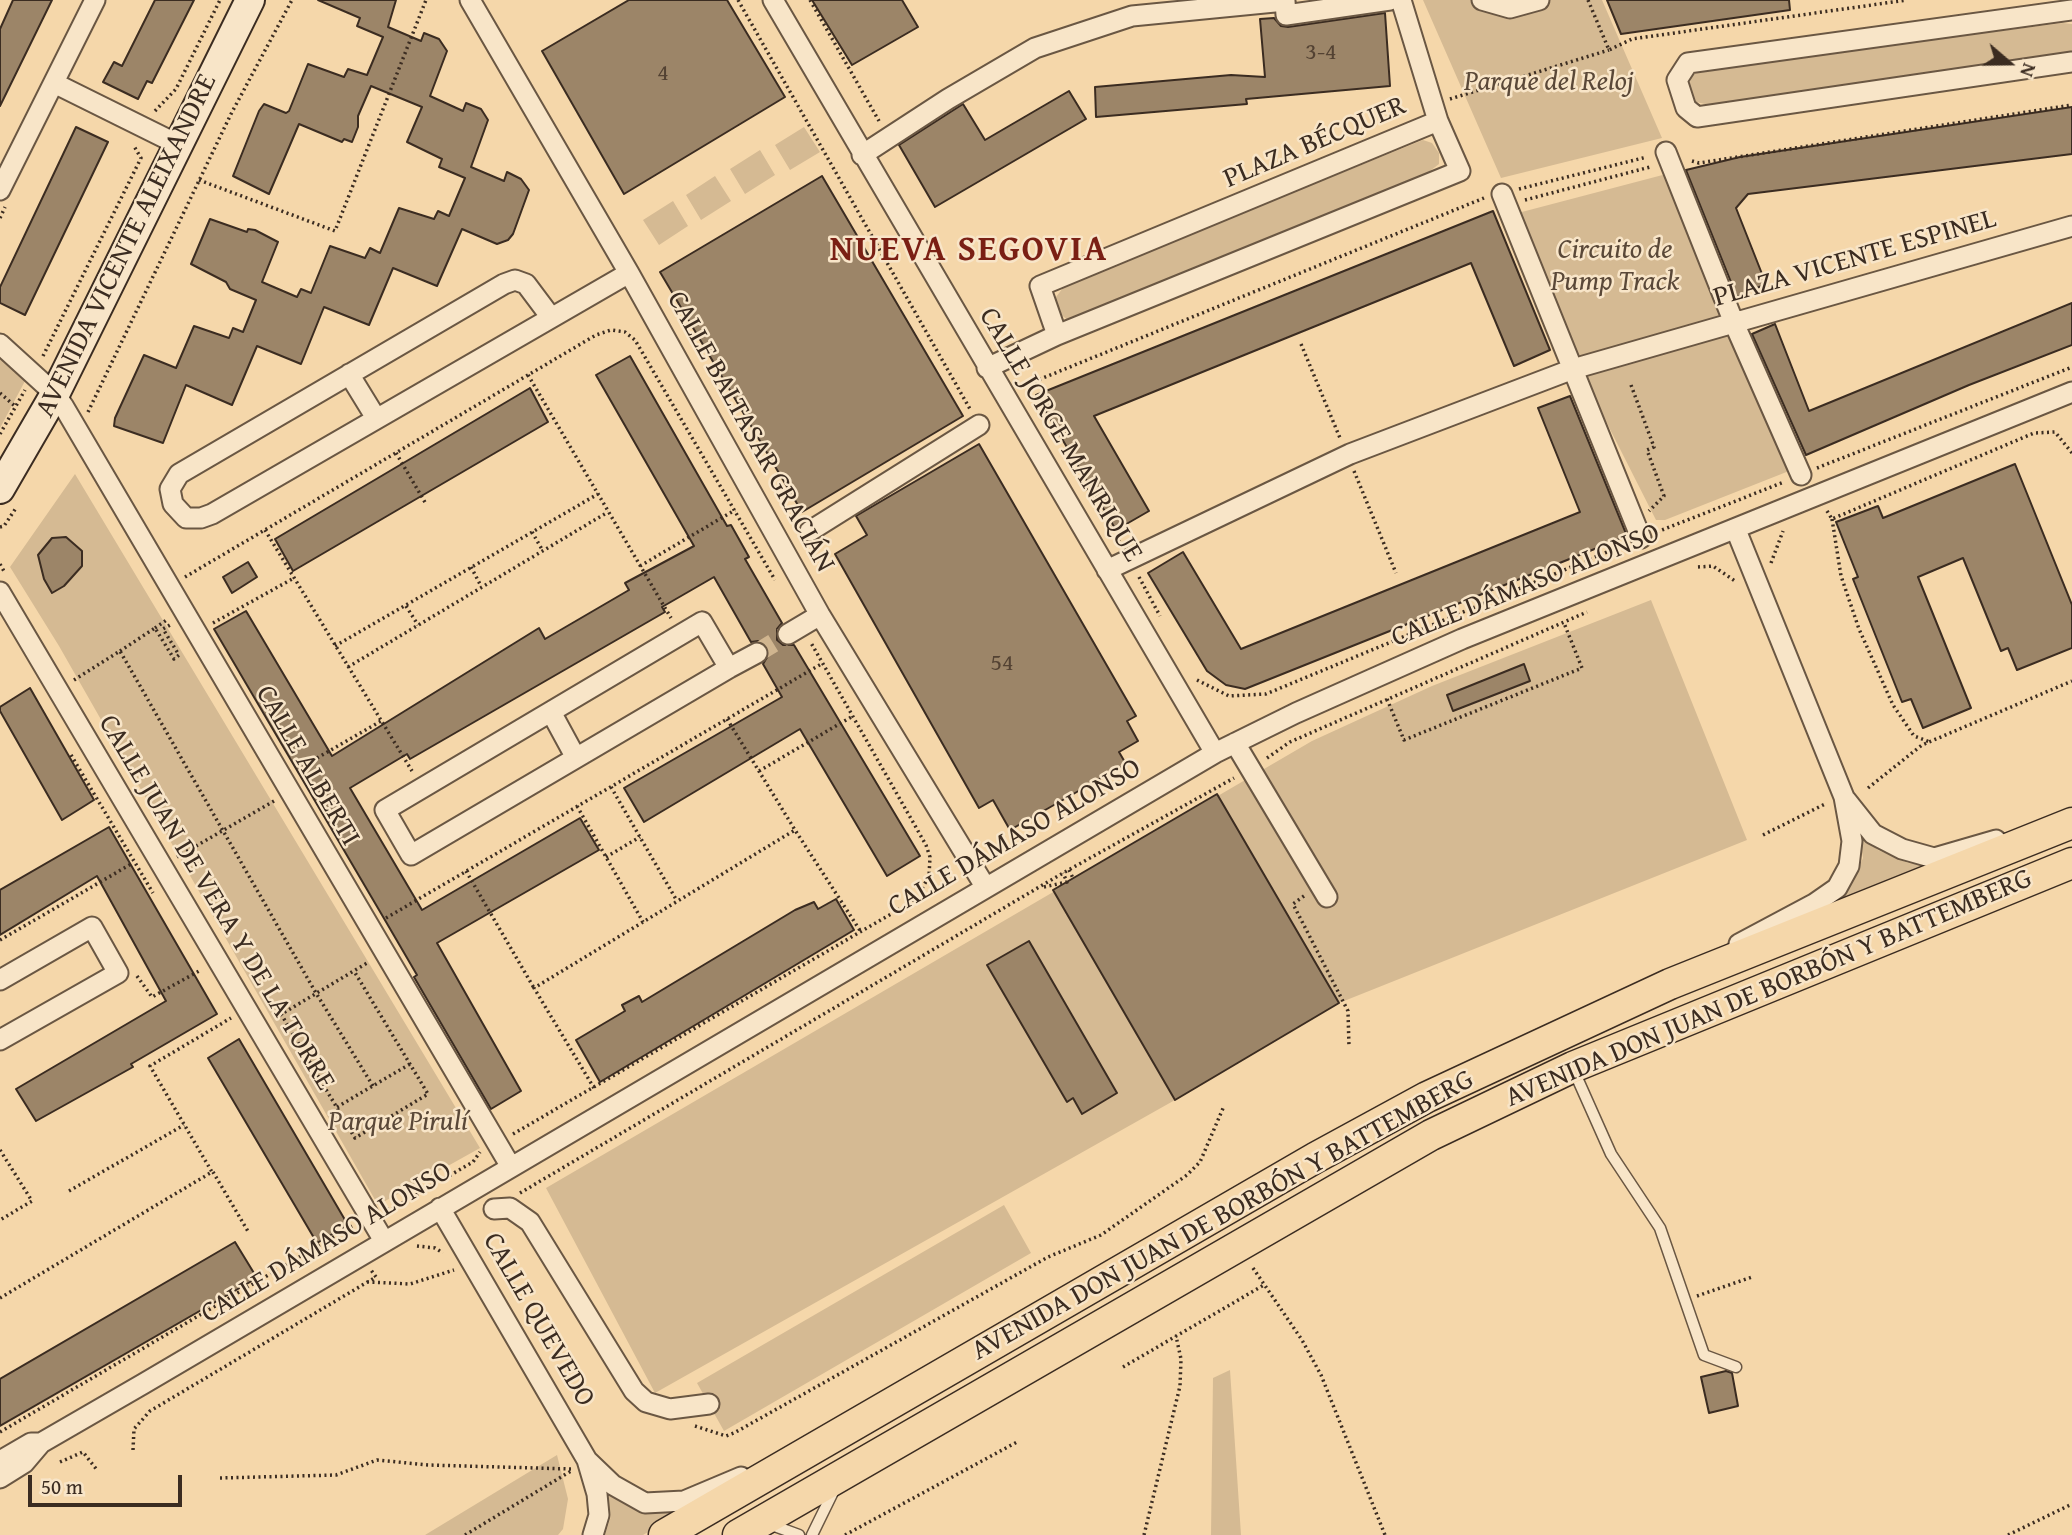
<!DOCTYPE html>
<html>
<head>
<meta charset="utf-8">
<style>
	body { margin:0 }
	#map { position:relative; width:2072px; height:1535px; overflow:hidden; background:#f5d7aa; font-family:"Gentium Book Plus",serif }
	canvas { display:block }
	.north { position:absolute; left:1974px; top:28px; width:70px; height:70px; -webkit-text-stroke:5px #f8e5c8; paint-order:stroke; rotate:110deg; font-size:19px; font-weight:700; line-height:28px; text-align:center; color:#3b2c21 }
	.north::after { content:''; display:block; margin:auto; width:24px; height:32px; background:#3b2c21; clip-path:polygon(50% 0,100% 100%,50% 72%,0 100%) }
	.scale { position:absolute; left:28px; top:1475px; width:154px; height:32px; box-sizing:border-box; border:4px solid #3b2c21; border-top:0; padding-left:9px; font-size:21px; line-height:24px; white-space:nowrap; color:#3b2c21; -webkit-text-stroke:5px #f8e5c8; paint-order:stroke }
</style>
</head>
<body>
<div id="map">
<canvas width="2072" height="1535"></canvas>
<div class="north">N</div>
<div class="scale">50 m</div>
</div>
<script>
const g = document.querySelector('canvas').getContext('2d');
g.lineJoin = 'round';
function paint(path, color) { g.fillStyle = color; g.fill(path, 'evenodd'); }
const toPath = rows => new Path2D(rows.map(r => 'M' + r).join(''));
function stroke(path, color, width, dash) { g.strokeStyle = color; g.lineWidth = width; g.lineCap = dash ? 'butt' : 'round'; g.setLineDash(dash || []); g.stroke(path); }
function drawText(font, color, halo, rows, align = 'center') {
  g.font = font + ' "Gentium Book Plus",serif'; g.lineWidth = 5; g.setLineDash([]); g.textBaseline = 'middle'; g.strokeStyle = halo; g.fillStyle = color; for (const [text, x, y, turn = 0] of rows) {
    g.save(); g.translate(x, y); g.rotate((+turn || 0) * Math.PI / 180); g.textAlign = isNaN(turn) ? turn : align; if (halo) g.strokeText(text, 0, 0); g.fillText(text, 0, 0); g.restore();
  }
}
paint(toPath([
	[1423,0,1602,0,1662,138,1501,178],
	[2063,23,2072,24,2072,54,2062,58,1709,105,1692,101,1688,89,1692,75,1709,68],
	[804,127,820,152,790,170,775,145],
	[1423,140,1432,143,1439,153,1439,164,1421,178,1069,321,1054,309,1056,297,1066,284],
	[760,150,775,175,745,194,730,169],
	[1674,172,1727,316,1580,357,1567,354,1518,213],
	[715,176,731,201,701,220,686,195],
	[673,201,688,226,659,245,643,220],
	[1734,323,1789,471,1665,520,1656,520,1583,376],
	[0,357,25,381,0,428],
	[75,474,480,1148,378,1205,59,646,10,567],
	[1651,600,1747,840,1339,1003,1175,1100,655,1393,546,1188,1312,741,1432,686],
	[1858,828,1878,850,1908,863,1936,866,1836,903,1851,885,1863,858],
	[1004,1205,1031,1253,724,1431,697,1383],
	[1230,1370,1241,1535,1211,1535,1213,1378],
	[557,1455,568,1499,563,1529,558,1535,425,1535],
	[602,1485,625,1504,656,1512,685,1510,643,1535,605,1535,611,1516]
]), '#d5ba93');
const building = toPath([
	[13,0,52,0,0,106,0,29,13,0],
	[155,0,194,0,152,83,147,81,138,99,103,82,114,62,122,66,155,0],
	[318,0,396,0,388,27,421,41,424,33,439,39,447,51,430,96,463,111,466,103,481,109,488,120,471,167,504,181,507,172,521,179,529,190,513,234,508,240,497,244,462,229,437,286,393,268,369,325,324,307,301,364,257,346,232,405,186,385,163,443,114,426,115,418,144,355,176,368,194,326,229,338,233,328,243,332,256,300,230,289,226,282,191,264,210,219,247,232,248,229,255,230,278,242,262,282,297,297,301,289,311,293,330,246,365,258,370,248,380,253,399,208,434,219,438,211,449,216,465,178,439,167,442,159,407,142,422,107,371,86,358,116,358,127,352,142,344,139,342,142,299,124,269,194,233,176,259,111,264,104,286,113,289,111,308,64,344,77,348,69,367,75,383,37,357,26,360,18,318,0],
	[629,0,727,0,785,97,624,194,542,51,629,0],
	[812,0,902,0,918,27,852,65,812,0],
	[1607,0,1789,0,1790,10,1621,34,1607,0],
	[1385,13,1390,86,1246,99,1247,104,1096,117,1095,87,1231,75,1265,77,1260,19,1274,18,1281,26,1288,27,1385,13],
	[1069,91,1086,119,935,207,899,145,963,104,985,140,1069,91],
	[2072,107,2072,154,1748,194,1736,208,1766,284,1737,297,1686,170,1740,157,2072,107],
	[76,127,108,142,25,315,0,303,0,287,76,127],
	[822,176,963,416,802,512,660,272,822,176],
	[1493,211,1550,350,1514,366,1471,263,1094,416,1149,511,1116,530,1036,395,1493,211],
	[2072,303,2072,345,1969,385,1806,455,1752,334,1775,324,1809,411,2072,303],
	[630,356,727,526,731,525,749,557,745,559,782,623,777,629,777,640,783,645,794,645,920,856,887,876,800,729,644,822,624,788,782,697,763,664,769,654,767,647,758,641,751,642,714,577,662,607,665,612,410,759,407,754,350,788,422,910,580,818,599,850,437,943,521,1091,491,1109,414,977,417,975,382,915,214,629,246,611,332,756,539,628,545,639,629,590,625,583,694,546,596,375,630,356],
	[530,388,548,422,293,571,275,539,530,388],
	[1570,396,1627,536,1245,689,1226,685,1207,671,1148,573,1183,552,1241,649,1580,512,1538,408,1570,396],
	[979,444,1136,716,1127,721,1138,741,1119,752,1126,764,1010,830,993,800,979,808,835,554,867,535,856,516,979,444],
	[2015,464,2072,605,2072,648,2017,670,2008,648,2001,651,1963,558,1918,577,1971,708,1923,728,1911,699,1902,702,1853,579,1858,577,1836,522,1878,506,1883,518,2015,464],
	[66,537,82,551,82,566,64,586,52,593,44,579,38,555,52,538,66,537],
	[248,562,257,577,232,593,223,577,248,562],
	[1524,664,1530,681,1453,711,1447,695,1524,664],
	[30,688,94,800,62,820,0,711,0,707,30,688],
	[1217,794,1339,1003,1175,1100,1053,890,1217,794],
	[109,827,217,1014,131,1064,133,1067,36,1121,16,1089,166,1001,97,876,0,935,0,890,109,827],
	[836,899,854,930,600,1082,576,1040,625,1011,622,1005,639,996,642,1002,795,910,814,902,818,909,836,899],
	[1029,941,1117,1093,1082,1114,1073,1098,1067,1102,987,965,1029,941],
	[239,1039,348,1225,317,1243,208,1058,239,1039],
	[235,1242,257,1278,0,1426,0,1379,235,1242],
	[1726,1371,1732,1373,1738,1406,1709,1413,1701,1377,1726,1371]
]);
paint(building, '#9c8568');
stroke(building, '#3b2c21', 2);
stroke(toPath([
	[757,653,788,634]
]), '#d0b58f', 19, [19, 10]);
const lane = toPath([
	[1574,1071,1611,1154,1660,1228,1704,1355,1736,1367],
	[769,1524,799,1535],
	[812,1535,835,1488]
]);
const street = toPath([
	[470,0,629,273,820,615,986,888],
	[773,0,1215,753],
	[1401,0,1438,121],
	[1482,0,1510,8,1539,0],
	[2072,10,1688,63,1677,80,1686,108,1697,117,2072,62],
	[54,83,177,144],
	[1666,152,1734,323,1801,475],
	[862,155,948,99,1035,48,1132,16,1285,1,1286,15,1390,0],
	[0,190,95,0],
	[1502,194,1641,538],
	[550,316,526,284,515,280,504,284,179,474,170,489,173,504,186,518,201,518,212,514,629,273],
	[0,344,55,394,64,407,511,1167],
	[987,368,1057,335,1460,171,1438,121,1040,286,1057,335],
	[349,374,376,418],
	[1736,530,1844,797,1852,841,1849,866,1837,888,1814,904,1739,944],
	[810,531,979,425],
	[1107,570,1350,454,1573,369,2072,226],
	[0,592,384,1241],
	[702,622,729,668,411,855,385,810,702,622],
	[788,634,820,615],
	[729,668,757,653],
	[551,712,576,758],
	[1235,743,1327,897],
	[1846,800,1873,834,1902,849,1934,858,1996,840],
	[0,980,92,927,118,973,0,1040],
	[440,1208,587,1460,597,1494,599,1515,593,1535],
	[494,1209,510,1208,530,1222,634,1391,646,1402,670,1409,709,1404],
	[0,1461,31,1443,41,1443,143,1384,1215,753,1296,713,1462,639,2072,392],
	[588,1461,613,1485,645,1503,684,1501,741,1477],
	[0,1478,24,1463,41,1443]
]);
const secondary = toPath([
	[0,489,55,394,250,0]
]);
const primary = toPath([
	[664,1535,1315,1158,1427,1097,1670,984,2072,823],
	[738,1535,1431,1135,1573,1067,2072,863]
]);
stroke(lane, '#6a5743', 13);
stroke(street, '#6a5743', 23);
stroke(secondary, '#3b2c21', 32);
stroke(primary, '#3b2c21', 33);
stroke(toPath([
	[738,0,970,409],
	[810,0,879,121],
	[1588,0,1609,50,1632,39,1907,0],
	[1450,99,1609,50],
	[155,111,176,89,220,0],
	[1692,161,1699,163,2072,105],
	[199,180,335,231,426,0],
	[1519,189,1647,157],
	[1525,200,1650,167],
	[0,218,5,207],
	[1301,344,1340,438],
	[43,356,141,158,134,146],
	[528,375,671,618],
	[1631,385,1654,447,1647,450,1664,496,1649,511],
	[0,393,16,407],
	[1029,397,1029,389,1038,380,1484,198],
	[88,412,231,114,292,0],
	[0,434,25,390],
	[396,453,426,504],
	[1817,468,2072,367],
	[1354,471,1396,573],
	[1083,484,1120,543],
	[1827,511,1832,519,2034,433,2055,432,2072,453],
	[1832,519,1841,576,1859,629,1893,705,1914,736,1930,742],
	[0,527,4,526,16,508],
	[265,530,412,771],
	[532,532,543,551],
	[1657,532,1784,482],
	[1771,563,1783,531],
	[0,564,5,573],
	[640,566,735,510],
	[471,567,481,586],
	[1698,567,1713,566,1735,581],
	[185,577,596,335,611,330,625,332,635,340,775,580],
	[1139,577,1160,616],
	[406,606,418,625],
	[213,623,294,578],
	[155,628,168,619],
	[335,646,598,494],
	[120,651,155,628,174,659,179,655,163,629,170,625],
	[348,667,608,512],
	[74,680,120,651,316,993,373,1086],
	[1197,680,1229,696,1266,694,1624,545],
	[1387,699,1404,740,1582,668,1564,623],
	[727,719,795,830],
	[71,755,153,893],
	[1267,758,1290,742,1587,612],
	[298,769,381,721],
	[759,771,853,716],
	[611,787,677,901],
	[1868,788,1922,745,2072,681],
	[577,806,643,922],
	[1763,835,1825,804],
	[177,857,274,801],
	[606,857,640,837],
	[1069,870,1073,878],
	[466,871,534,988],
	[1044,887,1067,882,1063,873],
	[1304,896,1293,904,1348,1011,1349,1047],
	[386,918,823,663],
	[0,940,133,863],
	[137,976,152,997,201,970],
	[281,1014,355,1138,428,1094,354,971],
	[275,1018,367,963],
	[594,1088,534,988,795,830,861,932],
	[337,1107,410,1064],
	[513,1134,910,903,919,894,929,876,930,857,926,845,810,641],
	[0,1150,32,1201,0,1220],
	[213,1172,249,1233],
	[69,1191,184,1125],
	[520,1193,1063,873,1234,778],
	[387,1209,392,1209,473,1162,480,1152],
	[417,1246,435,1248,443,1253],
	[1253,1268,1302,1340,1321,1375,1385,1535],
	[367,1282,410,1284,454,1270],
	[1697,1296,1752,1277],
	[0,1298,212,1172,150,1066,231,1018],
	[1123,1367,1264,1285],
	[695,1426,726,1436,734,1433,1048,1257,1101,1235,1187,1175,1200,1162,1224,1106],
	[0,1432,352,1226],
	[133,1450,134,1429,150,1411,376,1277,371,1270],
	[60,1462,83,1452,97,1470],
	[220,1478,336,1475,377,1460,428,1465,571,1469],
	[465,1535,571,1471],
	[845,1535,1017,1442],
	[1144,1535,1180,1386,1181,1359,1176,1336],
	[2008,1535,2072,1504]
]), '#3b2c21', 3.5, [2, 3.5]);
stroke(lane, '#f8e5c8', 10);
stroke(street, '#f8e5c8', 19);
stroke(secondary, '#f8e5c8', 28);
stroke(primary, '#f5d7aa', 30);
drawText('24px', '#534233', null, [
	["3-4",1321,53],
	["4",663,74],
	["54",1002,664]
]);
drawText('italic 28px', '#5a4838', '#f8e5c8', [
	["Parque del Reloj",1549,83],
	["Circuito de",1615,251],
	["Pump Track",1615,283],
	["Parque Pirulí",398,1123]
]);
drawText('28px', '#3b2c21', '#f8e5c8', [
	["PLAZA BÉCQUER",1315,143,-23],
	["AVENIDA VICENTE ALEIXANDRE",127,246,-64],
	["PLAZA VICENTE ESPINEL",1855,259,-16],
	["CALLE BALTASAR GRACIÁN",750,432,61],
	["CALLE JORGE MANRIQUE",1060,435,59],
	["CALLE DÁMASO ALONSO",1526,586,-22],
	["CALLE ALBERTI",307,766,60],
	["CALLE DÁMASO ALONSO",1015,838,-30],
	["CALLE JUAN DE VERA Y DE LA TORRE",216,903,59],
	["AVENIDA DON JUAN DE BORBÓN Y BATTEMBERG",1769,989,-23],
	["AVENIDA DON JUAN DE BORBÓN Y BATTEMBERG",1223,1216,-29],
	["CALLE DÁMASO ALONSO",327,1243,-31],
	["CALLE QUEVEDO",538,1320,60]
]);
g.letterSpacing = '2px';
drawText('bold 35px', '#7a1f14', '#f8e5c8', [
	["NUEVA SEGOVIA",969,251]
]);
g.letterSpacing = '0px';
</script>
</body>
</html>
